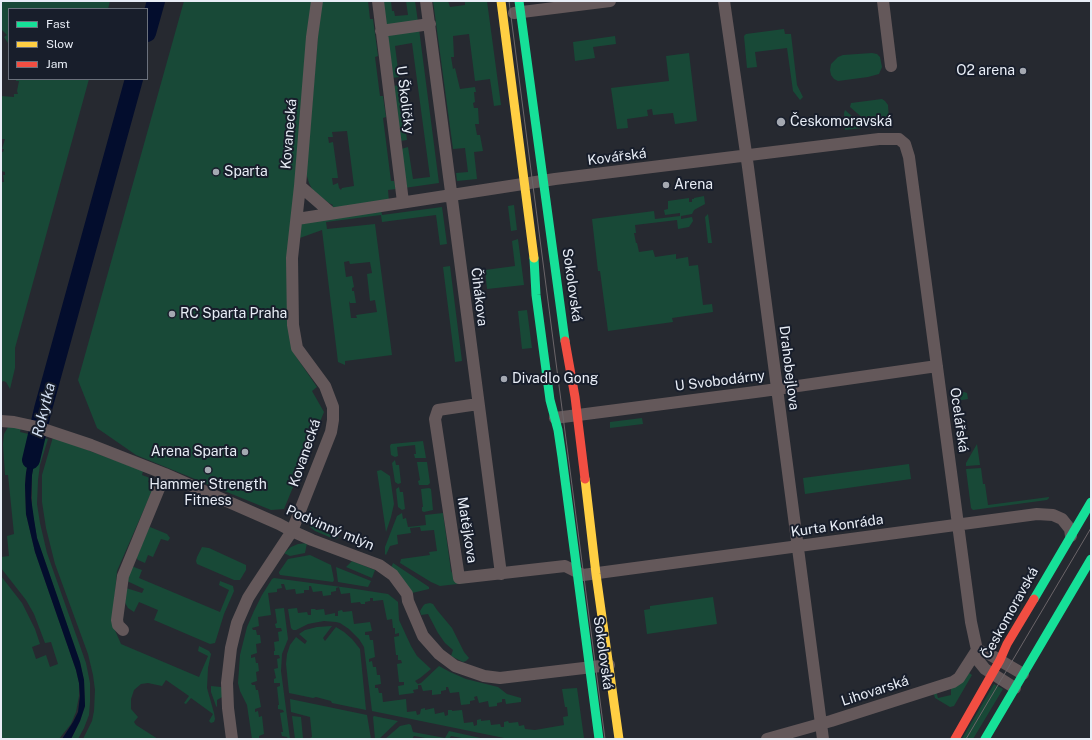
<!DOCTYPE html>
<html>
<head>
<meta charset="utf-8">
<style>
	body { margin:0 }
	#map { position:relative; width:1092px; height:740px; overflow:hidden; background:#262930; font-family:"Public Sans",sans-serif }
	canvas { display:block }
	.frame { position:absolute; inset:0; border:2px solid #e8edf6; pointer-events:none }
	.legend { position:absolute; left:8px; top:8px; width:140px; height:72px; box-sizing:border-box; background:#181e2b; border:1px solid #6b717c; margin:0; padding:5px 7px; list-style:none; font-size:12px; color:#e8edf6 }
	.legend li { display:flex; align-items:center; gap:8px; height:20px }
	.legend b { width:20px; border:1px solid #6b717c }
</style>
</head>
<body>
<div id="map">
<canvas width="1092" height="740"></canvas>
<div class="frame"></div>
<ul class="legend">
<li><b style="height:5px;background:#16e098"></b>Fast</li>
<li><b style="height:5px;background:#ffcf43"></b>Slow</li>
<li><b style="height:5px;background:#f24e42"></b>Jam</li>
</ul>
</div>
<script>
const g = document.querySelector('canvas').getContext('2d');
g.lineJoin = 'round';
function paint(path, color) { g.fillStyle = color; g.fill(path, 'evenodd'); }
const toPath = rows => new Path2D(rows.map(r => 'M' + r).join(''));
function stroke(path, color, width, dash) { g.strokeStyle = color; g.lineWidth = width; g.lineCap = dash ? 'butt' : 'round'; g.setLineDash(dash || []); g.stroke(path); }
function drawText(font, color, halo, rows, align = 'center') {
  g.font = font + ' "Public Sans",sans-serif'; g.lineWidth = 4; g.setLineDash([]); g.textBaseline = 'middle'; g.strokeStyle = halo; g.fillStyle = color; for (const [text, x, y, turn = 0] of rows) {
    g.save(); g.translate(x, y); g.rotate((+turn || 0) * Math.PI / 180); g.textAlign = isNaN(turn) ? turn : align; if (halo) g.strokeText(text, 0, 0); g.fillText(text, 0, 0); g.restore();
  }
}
paint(toPath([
	[1,1,110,1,108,9,9,9,9,42,8,43,4,37,7,35,1,29],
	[184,1,314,1,287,261,295,355,317,387,312,391,324,412,284,509,271,510,136,455,97,428,78,380],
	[321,1,368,1,370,19,373,19,378,56,375,57,380,96,383,96,386,117,383,118,391,181,394,181,396,189,388,190,389,202,380,203,382,215,442,207,447,244,440,245,436,215,382,222,381,215,326,222,327,229,375,224,392,355,345,361,345,365,338,362,322,230,297,239,301,225,308,219,326,216,333,205,329,203,313,191,309,183,306,173],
	[347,131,354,186,342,188,341,190,339,188,338,183,333,185,332,178,338,178,333,142,329,143,328,137,333,137,332,132],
	[349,261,350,264,370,262,372,273,367,274,370,301,375,300,377,312,356,315,357,318,351,318,349,301,350,303,356,303,354,291,352,291,352,288,354,287,352,276,346,277,344,262],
	[379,1,391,1,392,11,394,11,395,16,408,15,406,1,415,1,418,22,386,25],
	[433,1,448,1,450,7,465,5,465,1,487,1,501,105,494,106,490,79,475,81,469,34,453,36,454,57,451,57,453,69,455,68,460,89,475,87,476,92,474,92,475,102,473,103,474,108,478,108,479,124,475,124,477,135,480,135,483,151,474,152,477,179,457,181,456,173,468,172,465,148,453,149],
	[419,29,439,183,404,188,386,36],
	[412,43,430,177,413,179,408,147,401,149,400,141,407,140,400,85,393,86,392,78,399,77,395,46],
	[784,29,785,34,791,34,797,85,803,97,800,100,793,91,787,48,755,52,757,67,747,68,744,36,746,34],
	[615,36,616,44,593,47,595,58,575,61,573,42],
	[689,53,697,121,675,124,673,113,653,115,652,109,647,110,648,116,627,119,628,128,617,129,611,88,669,81,666,56],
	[872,53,877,54,880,57,882,67,879,74,868,77,838,81,834,79,831,75,830,70,831,64,838,57,843,55],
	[16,79,89,79,15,348,15,368,10,389,6,382,3,381,1,383,1,182,4,182,3,175,5,175,5,172,1,171,2,159,1,159,1,152,3,152,4,149,2,149,5,139,2,139,1,135,1,96,14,97,14,94,18,94,17,91,19,81,16,81],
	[882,99,885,101,888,105,889,119,886,124,883,126,872,126,850,107,851,103],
	[845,110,862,125,862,128,845,130,844,113],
	[704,196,705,204,694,210,692,214,681,216,681,219,692,217,693,221,689,227,678,229,677,220,635,225,636,233,634,233,636,243,637,243,639,252,653,250,655,257,676,254,676,259,688,257,689,266,698,265,703,305,712,304,713,312,672,318,673,322,608,331,600,271,598,271,592,219,654,211,655,219,680,216,680,213,665,215,664,210,668,209,668,201,689,198,689,202,692,202,692,199,694,199,694,198],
	[514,205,517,230,511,231,508,206],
	[708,214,712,243,708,243,705,217],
	[518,239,524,285,487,289,485,270,515,266,512,241],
	[450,266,462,361,455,362,443,267],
	[527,310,532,348,522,349,518,311],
	[964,392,967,393,968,399,957,401,965,447,963,453,956,402,957,393],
	[642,418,643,424,610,428,610,422],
	[8,427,21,428,20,432,33,435,26,473,25,485,26,514,35,552,76,670,79,683,79,696,76,712,71,724,59,739,1,739,1,576,22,603,35,629,40,644,32,647,36,659,46,655,50,667,58,664,51,642,45,643,34,614,26,600,1,568,1,557,9,556,7,536,14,534,8,475,5,475,3,444,4,434],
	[39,437,48,439,40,465,38,480,37,504,40,523,47,553,86,663,90,683,90,702,89,715,84,728,78,739,71,739,80,721,85,706,84,680,80,662,37,538,32,510,32,475],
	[53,437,143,471,142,475,150,478,148,482,155,484,117,571,113,617,114,628,121,644,199,677,208,656,198,651,199,646,209,651,211,654,208,668,207,688,214,713,215,719,214,722,211,723,209,721,213,714,191,698,186,704,184,703,189,696,166,680,162,686,148,683,141,684,134,690,131,699,131,709,138,717,134,722,136,725,158,739,83,739,92,721,94,711,95,690,93,675,88,654,55,564,46,528,42,502,42,475],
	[423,441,426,458,415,458,414,454,416,454,415,445,397,447,398,456,395,457,391,455,390,446,391,444],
	[977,444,980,465,966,466,966,463],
	[395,460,396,465,399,465,401,483,398,484,395,482,392,463],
	[417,462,427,462,430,483,428,485,419,485,418,481,420,480],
	[909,464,911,479,805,494,803,478],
	[981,468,983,484,985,484,988,505,1049,497,1049,498,1047,500,973,510,971,508,966,469],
	[381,470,390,476,394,504,391,517,386,532,377,471],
	[399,487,400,492,403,492,405,509,402,510,398,507,396,489],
	[429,488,431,489,433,510,424,512,422,511,422,507,423,507,421,489],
	[310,510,311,511,311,522,315,528,339,538,334,539,315,531,310,527,308,521],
	[402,513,403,519,406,518,408,527,426,525,425,515,443,513,451,571,454,576,466,583,440,586,431,582,400,563,401,559,430,555,429,552,437,551,434,530,421,531,420,527,410,528,411,533,397,535,398,544,390,546,386,555,385,554,385,547,397,516],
	[150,527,167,534,170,538,168,541,161,539,153,557,148,555,145,563,138,560,136,557,149,528],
	[307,543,305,553,290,556,284,553,291,547,298,544],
	[202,547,209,548,246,565,246,570,240,580,234,580,197,564,196,561,197,557],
	[310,555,331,565,334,580,333,582,280,575,279,573,279,572,288,559],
	[352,561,375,570,372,578,346,567],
	[393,563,429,587,429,589,412,593,391,568],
	[131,566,142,570,139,578,220,612,229,590,219,585,220,581,233,586,234,591,224,614,215,643,210,644,154,620,158,610,139,602,134,612,128,608,124,601,126,588,142,593,144,589,127,581],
	[336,567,371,581,368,587,338,582],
	[274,578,349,588,388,594,398,602,399,620,411,646,417,656,431,669,420,678,415,681,418,684,421,683,439,666,450,672,466,679,498,687,507,694,521,698,521,702,506,704,505,699,502,699,502,702,497,703,497,706,489,707,488,701,479,703,477,696,474,697,475,700,470,701,470,704,461,705,459,692,450,693,448,687,446,687,446,690,441,691,441,694,432,695,432,690,423,691,421,685,418,685,418,689,413,690,414,693,399,695,398,686,404,685,404,682,399,682,397,664,402,663,401,660,398,660,398,655,396,655,394,637,399,636,399,633,395,634,395,628,393,628,392,619,387,620,383,600,373,601,373,598,370,598,370,601,365,602,365,604,361,604,360,602,351,603,350,593,341,594,339,587,336,588,336,591,331,592,331,595,323,596,322,591,313,592,311,586,309,586,309,590,304,590,304,593,296,594,295,589,286,590,284,584,281,584,282,588,277,589,277,592,268,593,271,615,258,617,259,626,252,628,253,630,256,630,257,635,260,635,261,643,256,644,257,653,251,655,251,658,255,657,256,663,258,663,259,671,256,672,257,681,251,683,252,685,255,685,256,690,258,690,261,707,255,709,255,712,258,711,259,717,262,716,264,734,259,736,259,739,262,739,252,739,247,705,240,691,238,683,240,655,247,627,254,611,262,595,272,579],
	[713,597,717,624,647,634,644,610,650,609,650,606],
	[430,603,433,604,437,610,452,628,464,652,469,658,466,661,463,662,451,656,453,650,445,643,438,633,428,614,421,615,420,611,423,606,425,604],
	[284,608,288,639,282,654,281,671,290,739,288,739,287,737,282,736,281,732,283,732,280,713,284,712,283,710,278,709,278,705,279,705,277,687,280,686,280,683,274,683,274,679,276,678,274,669,278,668,277,659,280,658,279,655,274,655,274,651,275,651,274,642,279,641,278,632,282,631,281,628,276,628,275,624,277,623,275,609],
	[297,608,298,613,307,612,308,615,311,615,311,609,315,609,316,610,324,609,325,615,335,613,335,616,338,616,338,611,342,610,343,612,352,611,354,624,370,622,372,631,365,632,365,635,369,635,370,640,373,640,375,657,369,659,369,662,372,661,373,667,376,667,377,675,380,675,381,684,375,685,375,688,378,688,379,693,382,693,383,702,406,699,407,712,416,711,417,715,420,714,421,709,425,708,425,710,434,708,435,714,444,712,445,716,448,715,448,710,452,710,452,711,462,710,464,723,473,722,474,726,477,725,477,720,481,719,481,721,490,720,491,725,500,724,501,727,504,727,504,722,508,721,509,723,518,722,519,726,524,725,525,729,535,730,564,725,563,717,568,716,567,707,565,707,562,689,577,688,584,738,509,739,372,711,364,647,359,639,349,629,340,623,336,622,324,621,313,623,308,624,296,630,293,630,291,628,288,609],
	[332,626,323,638,325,641,336,627,344,632,352,639,360,649,366,710,332,703,331,701,316,697,313,698,289,693,286,664,287,654,290,645,296,637,305,644,307,641,299,634,305,630,317,627],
	[968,672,972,675,954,706,950,707,935,698,933,691,936,691,938,698,951,695,951,687],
	[994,684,1003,689,973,739,962,739],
	[211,686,221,687,224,696,217,700,217,707,216,706,211,692],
	[290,699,367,715,371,739,308,739,312,737,310,717,291,712],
	[292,716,301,717,303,738,301,739,295,739],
	[374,716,398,721,379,739,375,739,373,717],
	[409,724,411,725,413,732,445,738,449,731,485,739,467,739,451,736,449,739,431,739,414,736,412,739,385,739,400,726]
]), '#184937');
paint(toPath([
	[33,435,39,437,32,475,31,498,34,519,37,538,80,662,84,680,85,706,80,721,71,739,62,739,73,722,78,712,80,696,79,683,76,670,35,552,26,514,25,485,26,473]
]), '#030d2d');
stroke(toPath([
	[147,33,156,1],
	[31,460,43,409,134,79]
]), '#030d2d', 18);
stroke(toPath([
	[378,1,403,202],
	[426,1,501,574],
	[724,1,748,167,823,739],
	[883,1,891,66],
	[514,13,610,1],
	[381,31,430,24],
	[300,186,331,213],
	[297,219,555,179,879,139,899,139,905,144,909,157,971,622,977,650,977,659,985,669,1015,688],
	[478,404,438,410,435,419,459,578,565,566,583,575,1037,514,1053,515,1062,519,1070,529,1071,536],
	[555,418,763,391,937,366],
	[1,421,14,422,37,427,91,445,165,474,279,524,292,531,312,540,379,565,393,575,407,594,408,601,423,636,439,654,455,666,484,676,500,678,609,665],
	[123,630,118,625,117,620,123,576,165,474],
	[977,650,989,654,1023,674],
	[232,739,228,708,227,683,231,648,237,623,248,598,255,587,292,531,331,432,333,420,333,407,325,386,297,348,293,325,292,258,300,186,312,37,317,1],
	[767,739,831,721,953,682,959,678,977,650]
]), '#64585a', 12);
stroke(toPath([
	[519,1,565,341],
	[534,258,536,295,550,400,558,430,562,457,599,739],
	[1034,599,1091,502],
	[985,739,1091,559]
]), '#16e098', 9);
stroke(toPath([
	[501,1,534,258],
	[585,479,596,574,619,739]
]), '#ffcf43', 9);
stroke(toPath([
	[565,341,575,397,585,479],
	[955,739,1000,660,1007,644,1034,599]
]), '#f24e42', 9);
stroke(toPath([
	[509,1,605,739],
	[966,739,1091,528]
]), '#6b6569', 1);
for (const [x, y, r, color] of [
	[1023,71,4,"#a4a8b1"],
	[781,122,5,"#a4a8b1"],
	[216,172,4,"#a4a8b1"],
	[666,185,4,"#a4a8b1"],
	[172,314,4,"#a4a8b1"],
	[504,379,4,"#a4a8b1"],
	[245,452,4,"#a4a8b1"],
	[208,470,4,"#a4a8b1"]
]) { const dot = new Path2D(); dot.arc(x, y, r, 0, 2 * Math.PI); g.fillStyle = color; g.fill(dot); stroke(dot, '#181e2b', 1.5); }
drawText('14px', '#e8edf6', '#181e2b', [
	["O2 arena",1015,71,"right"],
	["Českomoravská",790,122],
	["Sparta",224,172],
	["Arena",674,185],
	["RC Sparta Praha",180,314],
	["Divadlo Gong",512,379],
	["Arena Sparta",237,452,"right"],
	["Hammer Strength",208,485,"center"],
	["Fitness",208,501,"center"]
], 'left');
drawText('14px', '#e8edf6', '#181e2b', [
	["U Školičky",405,100,83],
	["Kovanecká",289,134,-85],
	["Kovářská",617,157,-7],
	["Sokolovská",572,285,82],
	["Čihákova",479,297,83],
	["Drahobejlova",789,368,83],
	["U Svobodárny",720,381,-7],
	["Ocelářská",959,420,82],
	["Kovanecká",305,453,-71],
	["Kurta Konráda",837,526,-8],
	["Podvinný mlýn",330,528,23],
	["Matějkova",467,530,81],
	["Českomoravská",1010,613,-61],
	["Sokolovská",603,653,82],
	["Lihovarská",875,691,-18]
]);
drawText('italic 15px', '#d1def2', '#181e2b', [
	["Rokytka",44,410,-76]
]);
</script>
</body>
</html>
